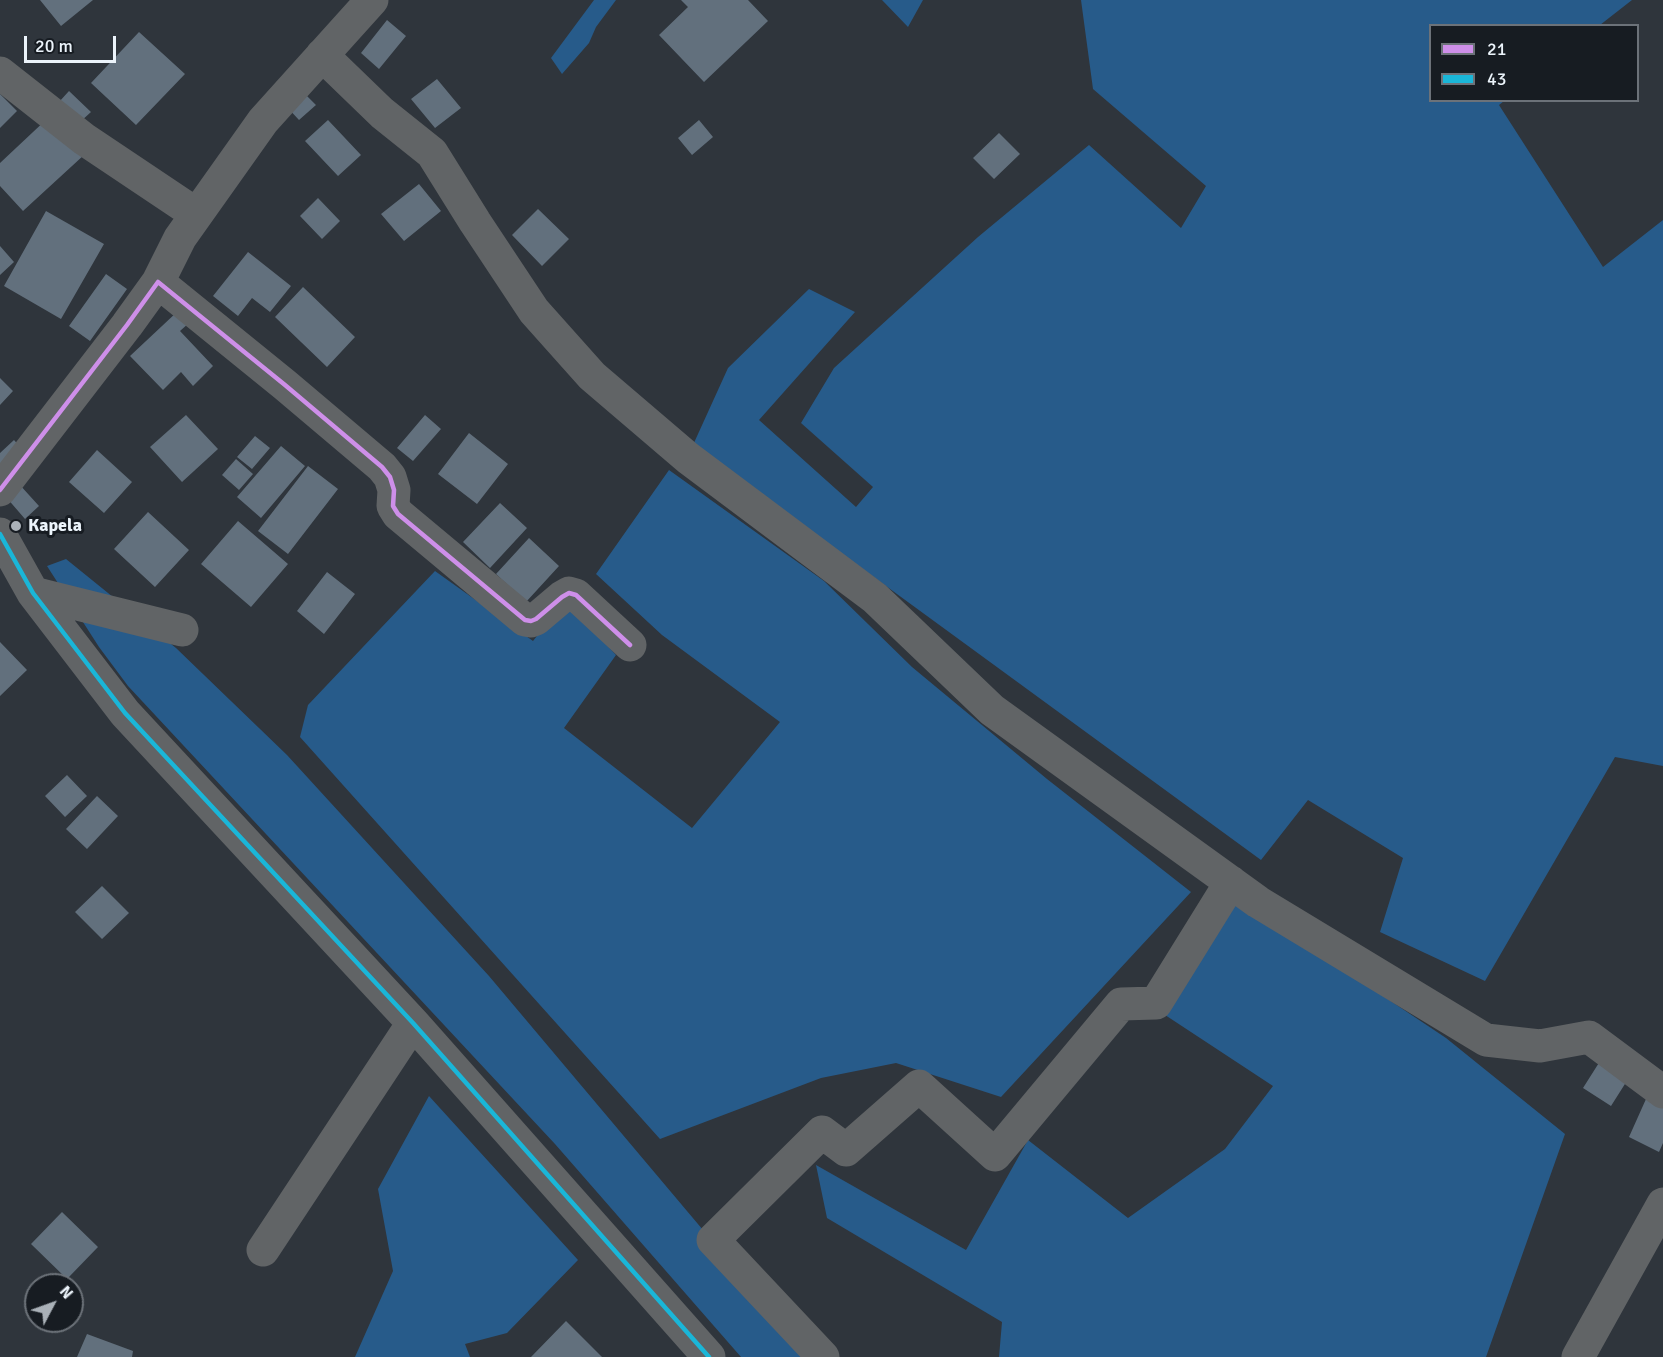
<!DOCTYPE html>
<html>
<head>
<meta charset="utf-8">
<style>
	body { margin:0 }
	#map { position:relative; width:1663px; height:1357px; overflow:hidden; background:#2f353c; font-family:Signika,sans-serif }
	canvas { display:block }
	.legend { position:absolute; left:1429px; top:24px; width:210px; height:78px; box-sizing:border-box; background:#171c22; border:2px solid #6c7279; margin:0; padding:8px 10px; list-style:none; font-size:18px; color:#ecf4fb }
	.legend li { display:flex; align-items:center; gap:12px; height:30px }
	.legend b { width:30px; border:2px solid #6c7279 }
	.north { position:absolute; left:24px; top:1273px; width:60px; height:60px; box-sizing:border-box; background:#171c22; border:2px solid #6c7279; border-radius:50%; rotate:49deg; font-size:16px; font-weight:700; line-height:24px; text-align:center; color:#ecf4fb }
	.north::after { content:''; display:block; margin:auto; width:21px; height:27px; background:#aab1b8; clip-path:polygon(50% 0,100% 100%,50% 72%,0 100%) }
	.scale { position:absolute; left:24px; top:36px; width:92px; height:27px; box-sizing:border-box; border:3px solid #ecf4fb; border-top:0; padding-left:8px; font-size:18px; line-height:21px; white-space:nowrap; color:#ecf4fb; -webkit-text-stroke:4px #171c22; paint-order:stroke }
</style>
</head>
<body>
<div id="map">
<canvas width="1663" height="1357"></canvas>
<ul class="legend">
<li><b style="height:8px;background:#ce8fe9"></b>21</li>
<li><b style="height:8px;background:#1ab6d8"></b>43</li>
</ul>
<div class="north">N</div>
<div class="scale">20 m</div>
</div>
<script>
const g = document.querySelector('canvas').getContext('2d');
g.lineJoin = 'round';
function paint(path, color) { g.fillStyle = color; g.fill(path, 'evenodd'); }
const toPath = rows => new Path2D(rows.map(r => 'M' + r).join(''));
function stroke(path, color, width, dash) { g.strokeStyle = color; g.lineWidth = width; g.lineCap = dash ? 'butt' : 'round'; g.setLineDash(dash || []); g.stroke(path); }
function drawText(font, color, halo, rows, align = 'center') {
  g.font = font + ' Signika,sans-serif'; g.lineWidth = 6; g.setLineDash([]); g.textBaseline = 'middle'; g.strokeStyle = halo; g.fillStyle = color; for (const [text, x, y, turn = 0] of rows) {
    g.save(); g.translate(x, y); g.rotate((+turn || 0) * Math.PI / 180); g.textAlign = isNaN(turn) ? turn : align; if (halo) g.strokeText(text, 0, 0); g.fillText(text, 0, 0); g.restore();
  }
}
paint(toPath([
	[594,0,616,0,596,27,589,43,562,74,551,58],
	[882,0,923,0,908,27],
	[1081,0,1632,0,1600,25,1430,26,1430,100,1504,101,1499,105,1603,267,1663,220,1663,766,1615,757,1485,981,1380,932,1403,858,1308,800,1261,860,693,445,728,368,809,289,855,312,759,420,856,507,873,487,801,423,834,368,978,237,1089,145,1181,228,1206,186,1093,89],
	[669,470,824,581,912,667,1047,779,1191,892,1001,1097,896,1063,821,1078,660,1139,300,737,308,705,435,571,533,641,565,600,616,655,564,728,692,828,780,722,662,635,596,574],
	[66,559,176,648,287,755,489,976,810,1357,741,1357,555,1144,128,686,99,647,47,566],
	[1232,895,1446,1038,1565,1134,1486,1357,999,1357,1002,1322,827,1218,816,1165,966,1250,1028,1140,1128,1218,1225,1149,1273,1086,1159,1011],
	[429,1096,578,1260,507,1333,465,1344,470,1357,355,1357,393,1271,378,1189]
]), '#275b8a');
paint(toPath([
	[40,0,93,0,61,26],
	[681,0,748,0,768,21,704,82,659,35,688,7],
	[387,20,406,36,379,69,361,53],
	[139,32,185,74,136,125,91,83],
	[437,79,461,108,435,128,411,99],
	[69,91,91,112,80,122,59,102],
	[302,91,316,105,299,120,286,106],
	[0,94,17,111,0,128],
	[49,117,84,155,23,211,0,186,0,163],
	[328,120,361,155,338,176,305,141],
	[699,120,713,137,692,155,678,138],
	[999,133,1020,154,994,179,973,158],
	[419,184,441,211,404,241,381,214],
	[318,198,340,221,322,239,300,216],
	[538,209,569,239,542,266,512,235],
	[46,211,104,244,61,319,4,286],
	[0,246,14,262,0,275],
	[248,252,291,286,270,312,252,298,238,316,213,296],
	[106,274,127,289,90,341,69,326],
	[303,287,355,337,327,367,275,317],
	[178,311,189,323,180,331,213,366,193,386,181,372,163,390,130,356],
	[0,378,13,391,0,405],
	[186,415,218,449,182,482,150,447],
	[425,415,441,429,413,461,397,448],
	[469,433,508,464,477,504,438,474],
	[255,436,270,448,252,469,237,457],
	[14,440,22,449,0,471,0,453],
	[281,446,305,466,261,518,237,497],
	[97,450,132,482,104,513,69,482],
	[236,459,253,474,239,490,222,475],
	[308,466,338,489,288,554,258,531],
	[19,484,39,506,25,519,6,497],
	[500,503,527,528,490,568,463,542],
	[148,512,189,550,155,587,114,549],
	[238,521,288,564,251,607,201,564],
	[529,538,559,566,526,602,496,574],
	[327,572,355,594,324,634,297,611],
	[0,642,27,670,0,696],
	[67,775,87,796,65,817,45,796],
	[97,796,118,816,87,849,66,829],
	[102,886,129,913,102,939,75,912],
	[1602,1058,1630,1076,1611,1106,1583,1088],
	[1646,1099,1663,1107,1663,1143,1659,1152,1629,1137],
	[62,1212,98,1247,67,1279,31,1244],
	[566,1321,602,1357,531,1357],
	[87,1334,133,1351,132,1357,77,1357]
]), '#62707d');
stroke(toPath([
	[322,55,382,113,432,153,475,222,534,311,592,376,688,458,875,598,992,710,1258,902,1486,1040,1540,1046,1589,1037,1663,1092],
	[0,73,84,139,196,214],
	[158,282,180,238,263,121,372,0],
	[0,490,127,325,158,282,285,385,382,467,390,477,394,490,393,506,398,514,525,620,531,621,536,619,562,597,569,593,576,595,630,645],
	[0,534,33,593,125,713,413,1023,709,1357],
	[33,593,182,630],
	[263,1250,413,1023],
	[823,1357,713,1240,822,1132,846,1150,919,1086,995,1155,1121,1004,1156,1003,1231,882],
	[1578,1357,1663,1204]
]), '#616466', 33);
stroke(toPath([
	[0,490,127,325,158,282,285,385,382,467,390,477,394,490,393,506,398,514,525,620,531,621,536,619,562,597,569,593,576,595,630,645]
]), '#ce8fe9', 4.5);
stroke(toPath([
	[0,534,33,593,125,713,413,1023,709,1357]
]), '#1ab6d8', 4.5);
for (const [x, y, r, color] of [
	[16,526,6,"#aab1b8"]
]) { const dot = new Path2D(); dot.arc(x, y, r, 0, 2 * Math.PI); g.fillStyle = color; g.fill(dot); stroke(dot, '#171c22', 2); }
drawText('bold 18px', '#ecf4fb', '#171c22', [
	["Kapela",28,526]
], 'left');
</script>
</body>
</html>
